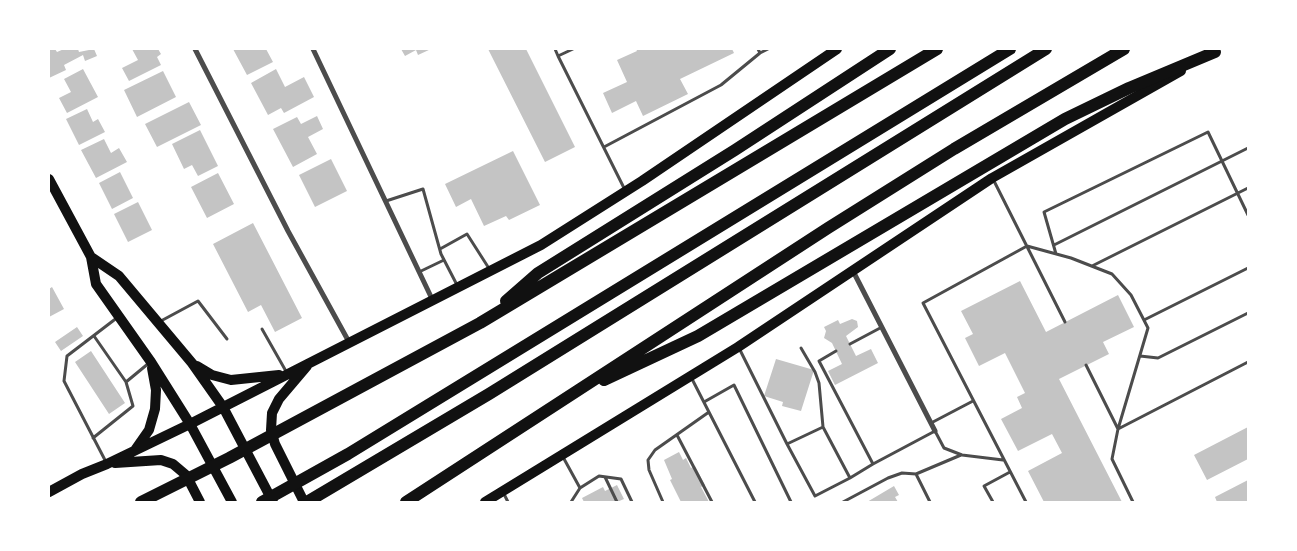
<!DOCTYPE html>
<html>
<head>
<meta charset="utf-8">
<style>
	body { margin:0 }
	#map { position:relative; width:1297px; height:551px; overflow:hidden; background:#fff; font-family:"Sofia Sans Condensed",sans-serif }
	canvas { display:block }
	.frame { position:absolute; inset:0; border:50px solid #fff; pointer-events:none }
</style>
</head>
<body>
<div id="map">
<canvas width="1297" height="551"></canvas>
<div class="frame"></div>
</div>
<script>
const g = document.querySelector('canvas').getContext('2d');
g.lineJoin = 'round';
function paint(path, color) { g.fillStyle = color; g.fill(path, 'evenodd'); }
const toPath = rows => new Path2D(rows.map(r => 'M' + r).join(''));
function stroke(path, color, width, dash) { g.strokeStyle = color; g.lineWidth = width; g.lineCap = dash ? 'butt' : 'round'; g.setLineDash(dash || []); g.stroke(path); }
paint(toPath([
	[49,49,55,49,57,52,64,49,78,49,79,52,94,49,97,56,85,61,83,55,64,65,66,70,49,78],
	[132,49,158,49,161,54,157,57,161,65,129,81,122,68,138,60],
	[233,49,266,49,273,62,247,75],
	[401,49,431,49,418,55,416,50,405,56],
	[488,49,526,49,575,147,545,162],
	[636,49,732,49,734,53,680,79,688,94,643,116,636,101,612,113,603,93,627,82,617,60,637,51],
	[83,69,98,97,67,113,59,98,71,92,64,79],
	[276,69,285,87,304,77,314,97,284,113,281,108,268,115,251,83],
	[163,71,176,97,137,117,124,90],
	[189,102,201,125,157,147,145,124],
	[87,109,93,122,98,119,105,132,79,145,66,119],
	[317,116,323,129,308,137,317,154,293,167,273,129,297,117,301,124],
	[200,130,218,166,198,176,192,165,184,169,172,144],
	[104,139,111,153,119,148,127,162,96,178,81,150],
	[513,151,540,205,509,220,506,216,484,226,471,199,456,207,445,184],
	[331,159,347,191,315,207,299,175],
	[120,172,133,198,112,209,99,183],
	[218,173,234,204,207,218,191,187],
	[138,202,152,230,128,242,114,214],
	[253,223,302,318,275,332,261,305,248,312,213,244],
	[1020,281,1046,332,1118,295,1134,327,1103,342,1109,354,1059,379,1122,502,1044,502,1028,471,1062,453,1052,434,1018,451,1001,419,1022,408,1017,397,1025,393,1005,353,979,366,965,338,973,334,961,311],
	[52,287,64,309,49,317,49,289],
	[852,319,857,321,858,327,846,336,856,356,871,349,878,363,835,385,828,371,842,364,832,343,824,338,826,331,824,327,838,320,840,324],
	[77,327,83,336,61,351,55,342],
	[91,351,125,403,109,414,75,362],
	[776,359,814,370,801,411,782,406,783,402,764,396],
	[1248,427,1248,459,1207,480,1194,455],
	[679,452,683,460,686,458,691,468,695,466,705,485,701,487,709,502,681,502,670,480,672,479,664,460],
	[1248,480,1248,502,1217,502,1215,497],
	[617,485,624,499,617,502,584,502,582,498,603,487,605,491],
	[894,486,899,495,895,497,898,502,867,502]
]), '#c4c4c4');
stroke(toPath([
	[555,49,558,56,573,49],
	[758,49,760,53,768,49],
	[558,56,625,190],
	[604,147,721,85,760,53],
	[993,179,1065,322],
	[386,201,423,189,441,254,457,285],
	[1054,245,1248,148],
	[440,249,467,234,490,270],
	[1056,254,1044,212,1208,132,1248,215],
	[1092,266,1248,188],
	[419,272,444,260],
	[1144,320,1248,268],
	[159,322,198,301,227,339],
	[262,329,287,373],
	[850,344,882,327],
	[739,348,787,444,815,496,850,478,823,427,787,444],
	[801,348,815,372,819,383,823,427],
	[836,351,819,361,873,464,935,431,944,448,962,455,1003,460],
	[1140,356,1158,358,1248,313],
	[1086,365,1118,429,1248,362],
	[691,377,755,502],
	[126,382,149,363],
	[704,402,734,385,791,502],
	[931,423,973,401],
	[677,435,712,502],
	[93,438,133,406,126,382,94,336],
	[563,457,580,488],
	[106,462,64,381,67,356,118,317],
	[916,474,961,455],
	[605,477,617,502],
	[850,478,873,464],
	[503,492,508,502],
	[571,502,580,488,599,476,621,479,632,502],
	[663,502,649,470,648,460,655,450,709,412],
	[843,502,888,478,902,473,916,474,930,502],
	[993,502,984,486,1010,472],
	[1026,502,923,303,1027,246,1071,258,1112,274,1131,295,1148,328,1118,429,1112,459,1133,502]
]), '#4c4c4c', 3);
stroke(toPath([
	[195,49,288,231,349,342],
	[313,49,433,301],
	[853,271,935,431]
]), '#4c4c4c', 5);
stroke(toPath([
	[49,179,91,257,96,284,151,362,190,424,232,502],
	[91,257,119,276,192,363,223,407,273,502],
	[197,366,212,375,231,380,279,375],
	[135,450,149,430,155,409,156,390,152,368],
	[115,463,161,460,173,464,186,475,200,502],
	[49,492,82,474,107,464,190,424,541,245,642,181,837,49],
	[304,502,275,444,271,430,272,413,279,399,307,366],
	[485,502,738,347,992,178,1181,71]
]), '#111', 10);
stroke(toPath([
	[506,301,538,273,735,150,890,49],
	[604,380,698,336,1065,119,1129,88,1215,52],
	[141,502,229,458,480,323,937,49],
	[262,502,348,454,1010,49],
	[307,502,489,394,1046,49],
	[406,502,828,228,954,149,1124,49]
]), '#111', 12);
</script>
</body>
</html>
